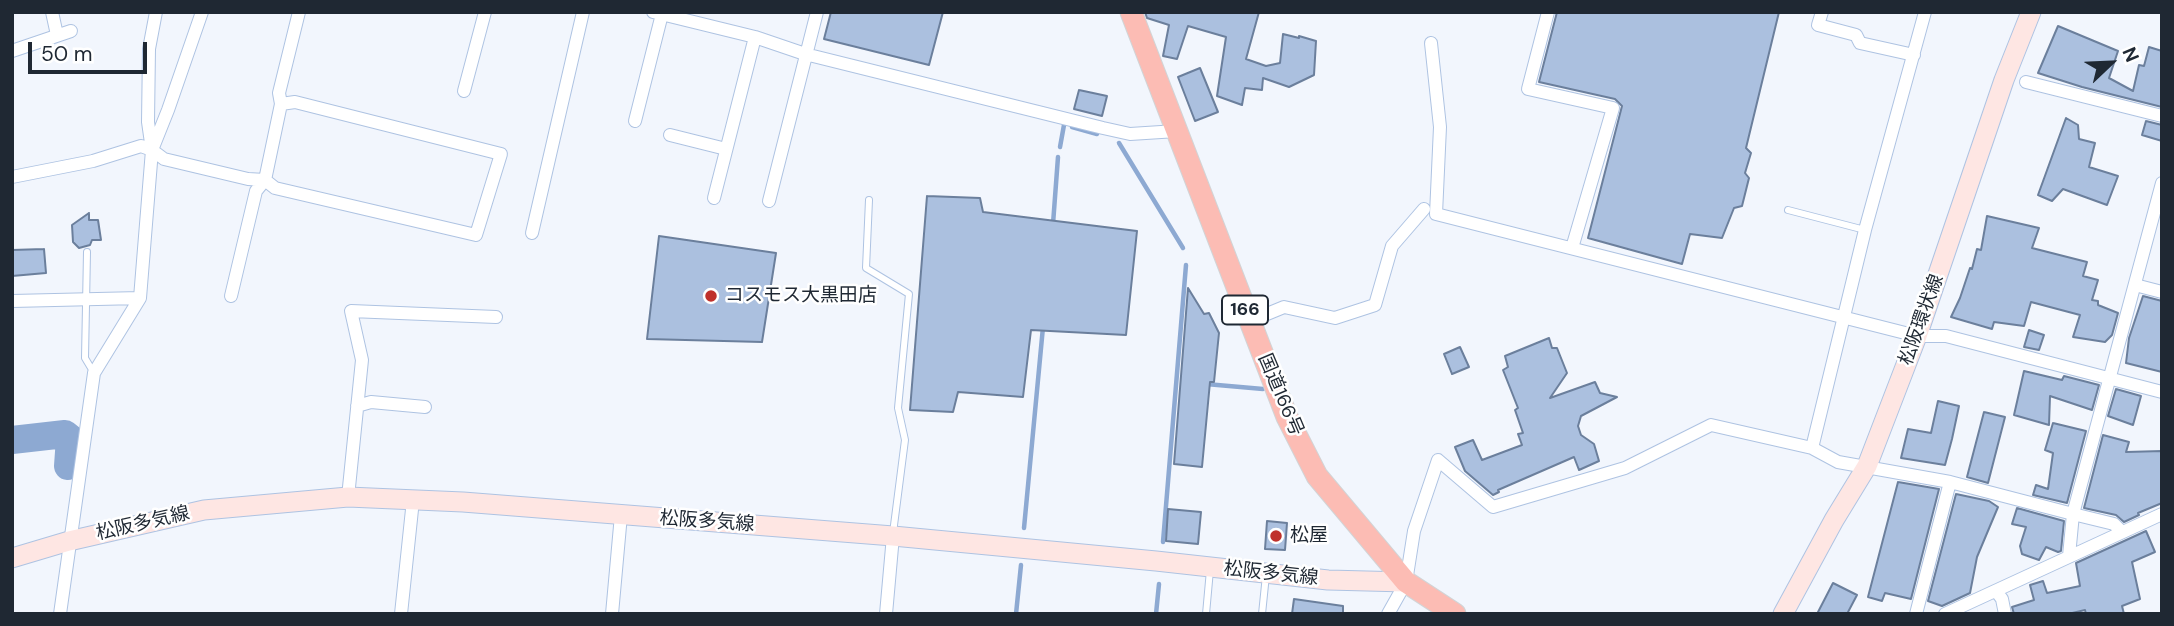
<!DOCTYPE html>
<html>
<head>
<meta charset="utf-8">
<style>
	body { margin:0 }
	#map { position:relative; width:2174px; height:626px; overflow:hidden; background:#f2f6fd; font-family:"DM Sans",sans-serif }
	canvas { display:block }
	.frame { position:absolute; inset:0; border:14px solid #1f2833; pointer-events:none }
	.north { position:absolute; left:2076px; top:28px; width:70px; height:70px; -webkit-text-stroke:5px #fff; paint-order:stroke; rotate:67deg; font-size:19px; font-weight:700; line-height:28px; text-align:center; color:#1f2833 }
	.north::after { content:''; display:block; margin:auto; width:24px; height:32px; background:#1f2833; clip-path:polygon(50% 0,100% 100%,50% 72%,0 100%) }
	.scale { position:absolute; left:28px; top:42px; width:119px; height:32px; box-sizing:border-box; border:4px solid #1f2833; border-top:0; padding-left:9px; font-size:21px; line-height:24px; white-space:nowrap; color:#1f2833; -webkit-text-stroke:5px #fff; paint-order:stroke }
</style>
</head>
<body>
<div id="map">
<canvas width="2174" height="626"></canvas>
<div class="frame"></div>
<div class="north">N</div>
<div class="scale">50 m</div>
</div>
<script>
const g = document.querySelector('canvas').getContext('2d');
g.lineJoin = 'round';
const toPath = rows => new Path2D(rows.map(r => 'M' + r).join(''));
function stroke(path, color, width, dash) { g.strokeStyle = color; g.lineWidth = width; g.lineCap = dash ? 'butt' : 'round'; g.setLineDash(dash || []); g.stroke(path); }
function paint(path, color) { g.fillStyle = color; g.fill(path, 'evenodd'); }
function drawText(font, color, halo, rows, align = 'center') {
  g.font = font + ' "DM Sans","Noto Sans JP",sans-serif'; g.lineWidth = 5; g.setLineDash([]); g.textBaseline = 'middle'; g.strokeStyle = halo; g.fillStyle = color; for (const [text, x, y, turn = 0] of rows) {
    g.save(); g.translate(x, y); g.rotate((+turn || 0) * Math.PI / 180); g.textAlign = isNaN(turn) ? turn : align; if (halo) g.strokeText(text, 0, 0); g.fillText(text, 0, 0); g.restore();
  }
}
stroke(toPath([
	[1072,127,1097,134],
	[1119,143,1183,248],
	[1060,147,1064,125],
	[1053,224,1058,157],
	[1206,384,1263,389],
	[1024,528,1043,327],
	[1163,542,1186,265],
	[1016,614,1021,565],
	[1156,614,1159,584]
]), '#8da9d2', 4.5);
stroke(toPath([
	[12,440,65,434,70,438,68,466]
]), '#8da9d2', 28);
const building = toPath([
	[831,12,943,12,929,65,824,39,831,12],
	[1145,12,1259,12,1246,59,1266,66,1280,63,1283,34,1299,38,1299,36,1316,41,1314,75,1289,87,1263,78,1262,90,1245,88,1242,105,1217,96,1226,37,1188,26,1177,59,1163,56,1169,25,1147,18,1145,12],
	[1557,12,1779,12,1746,148,1751,153,1745,173,1749,178,1742,206,1734,208,1722,238,1690,234,1682,264,1588,238,1622,106,1615,99,1539,82,1557,12],
	[2058,26,2118,51,2109,78,2133,91,2139,65,2144,66,2149,47,2162,51,2162,107,2082,87,2038,73,2058,26],
	[1200,68,1218,112,1195,121,1178,77,1200,68],
	[1079,90,1107,96,1102,116,1074,109,1079,90],
	[2066,118,2078,125,2079,139,2095,143,2089,167,2118,176,2107,205,2063,189,2052,201,2038,195,2066,118],
	[2146,121,2162,125,2162,141,2142,135,2146,121],
	[927,196,980,198,983,212,1137,231,1126,335,1031,330,1023,397,958,392,953,412,910,410,927,196],
	[89,213,89,220,98,220,101,240,92,240,90,245,79,248,73,242,72,225,89,213],
	[1987,216,2039,228,2032,248,2087,262,2083,276,2098,280,2092,300,2098,301,2098,305,2118,313,2112,335,2105,342,2073,337,2080,315,2031,302,2024,326,1994,322,1992,329,1951,317,1960,298,1970,268,1972,269,1977,249,1981,250,1987,216],
	[659,236,776,253,762,342,647,339,659,236],
	[44,249,46,273,12,276,12,250,44,249],
	[1188,288,1204,314,1209,313,1219,333,1214,382,1210,382,1202,467,1174,464,1188,288],
	[2143,296,2162,301,2162,372,2126,363,2129,338,2143,296],
	[2029,330,2044,335,2039,350,2024,347,2029,330],
	[1549,338,1552,348,1557,348,1567,373,1550,398,1595,382,1600,393,1617,397,1581,416,1578,426,1581,435,1594,444,1599,461,1579,470,1574,457,1498,490,1499,492,1493,495,1465,471,1455,447,1473,440,1482,460,1522,445,1518,434,1523,433,1515,410,1518,408,1503,370,1508,367,1505,356,1549,338],
	[1460,347,1469,367,1452,374,1444,354,1460,347],
	[2024,371,2062,380,2064,376,2099,385,2092,410,2050,396,2049,425,2014,415,2024,371],
	[2116,389,2141,396,2133,425,2108,416,2116,389],
	[1938,401,1959,406,1952,439,1945,465,1901,458,1908,429,1931,433,1938,401],
	[1984,412,2005,417,1988,483,1967,477,1984,412],
	[2053,423,2086,431,2067,503,2033,495,2036,485,2048,489,2053,453,2045,450,2053,423],
	[2103,435,2129,442,2126,452,2162,451,2162,503,2138,513,2139,515,2124,522,2116,515,2084,508,2103,435],
	[1898,482,1939,489,1911,599,1885,593,1882,601,1868,597,1898,482],
	[1956,494,1989,501,1998,507,1977,557,1970,593,1942,606,1928,601,1956,494],
	[2017,508,2064,521,2061,551,2058,552,2046,547,2039,560,2022,554,2020,546,2026,527,2012,524,2017,508],
	[1168,509,1201,512,1198,544,1166,541,1168,509],
	[1267,521,1287,523,1285,550,1265,549,1267,521],
	[2146,531,2155,552,2132,562,2140,599,2122,606,2124,614,2086,614,2085,610,2068,614,2014,614,2012,607,2034,600,2030,585,2043,581,2047,593,2080,586,2076,563,2146,531],
	[1833,583,1857,595,1847,614,1817,614,1833,583],
	[1294,599,1343,606,1343,614,1292,614,1294,599]
]);
paint(building, '#abc0df');
stroke(building, '#6b7f9c', 2);
const service = toPath([
	[869,200,866,268,909,294,898,408,905,440,893,533],
	[1788,210,1865,230],
	[87,252,85,358,94,373],
	[1206,614,1210,570],
	[1262,614,1266,575]
]);
const minor = toPath([
	[52,12,57,35],
	[653,12,755,37,805,54,1103,128,1130,134,1177,131],
	[1548,12,1528,89,1613,108,1572,248],
	[1822,12,1818,25,1856,35,1860,43,1914,55],
	[1431,43,1440,127,1436,214,1917,336,1946,336,2162,392],
	[12,51,71,31],
	[2026,82,2162,116],
	[464,91,485,12],
	[635,121,662,14],
	[670,135,726,149],
	[152,150,148,122,149,49,156,12],
	[12,177,93,161,141,146,152,150,164,159,248,179,265,180,281,104,279,93,299,12],
	[714,198,755,37],
	[769,201,817,12],
	[532,233,583,12],
	[2135,285,2162,292],
	[231,296,256,191,265,180,275,188,476,235,501,154,295,102,281,104],
	[12,301,140,298],
	[1250,321,1284,307,1335,318,1375,305,1392,246,1424,209],
	[357,406,371,402,425,407],
	[1812,448,1865,230,1925,12],
	[348,497,362,360,351,311,496,317],
	[2069,556,2073,514,2162,183],
	[1996,591,2002,599,2005,614],
	[60,614,94,373,140,298,152,150,168,110,202,12],
	[401,614,413,500],
	[612,614,621,515],
	[886,614,893,536],
	[1388,614,1406,582,1414,531,1438,460,1493,507,1625,468,1711,425,1812,448,1838,462,1950,482,2073,514,2114,524,2122,532],
	[1916,614,1950,482],
	[1945,614,2162,514]
]);
const secondary = toPath([
	[12,558,69,541,204,510,348,497,463,502,893,536,1156,561,1328,580,1406,582],
	[1783,614,1834,520,1867,466,1917,336,2004,80,2031,12]
]);
const trunk = toPath([
	[1131,12,1287,417,1317,476,1406,582,1455,614]
]);
stroke(service, '#aec3e2', 8);
stroke(minor, '#aec3e2', 14);
stroke(secondary, '#aec3e2', 21);
stroke(trunk, '#d2d4d6', 23);
stroke(service, '#fff', 6);
stroke(minor, '#fff', 12);
stroke(secondary, '#fee6e3', 19);
stroke(trunk, '#fcbcb4', 21);
for (const [x, y, r, color] of [
	[711,296,7,"#bf302b"],
	[1276,536,7,"#bf302b"]
]) { const dot = new Path2D(); dot.arc(x, y, r, 0, 2 * Math.PI); g.fillStyle = color; g.fill(dot); stroke(dot, '#fff', 2.5); }
for (const [x, y, w] of [
	[1245,310,46]
]) { const box = new Path2D(); box.roundRect(x - w / 2, y - 14.5, w, 29, 5); g.fillStyle = '#fff'; g.fill(box); stroke(box, '#1f2833', 2); }
drawText('bold 18px', '#1f2833', null, [
	["166",1245,310]
]);
drawText('19px', '#1f2833', '#fff', [
	["コスモス大黒田店",725,296],
	["松屋",1290,536]
], 'left');
drawText('19px', '#1f2833', '#fff', [
	["松阪環状線",1922,320,-70],
	["国道166号",1280,395,67],
	["松阪多気線",707,522,4],
	["松阪多気線",143,524,-13],
	["松阪多気線",1271,574,6]
]);
</script>
</body>
</html>
